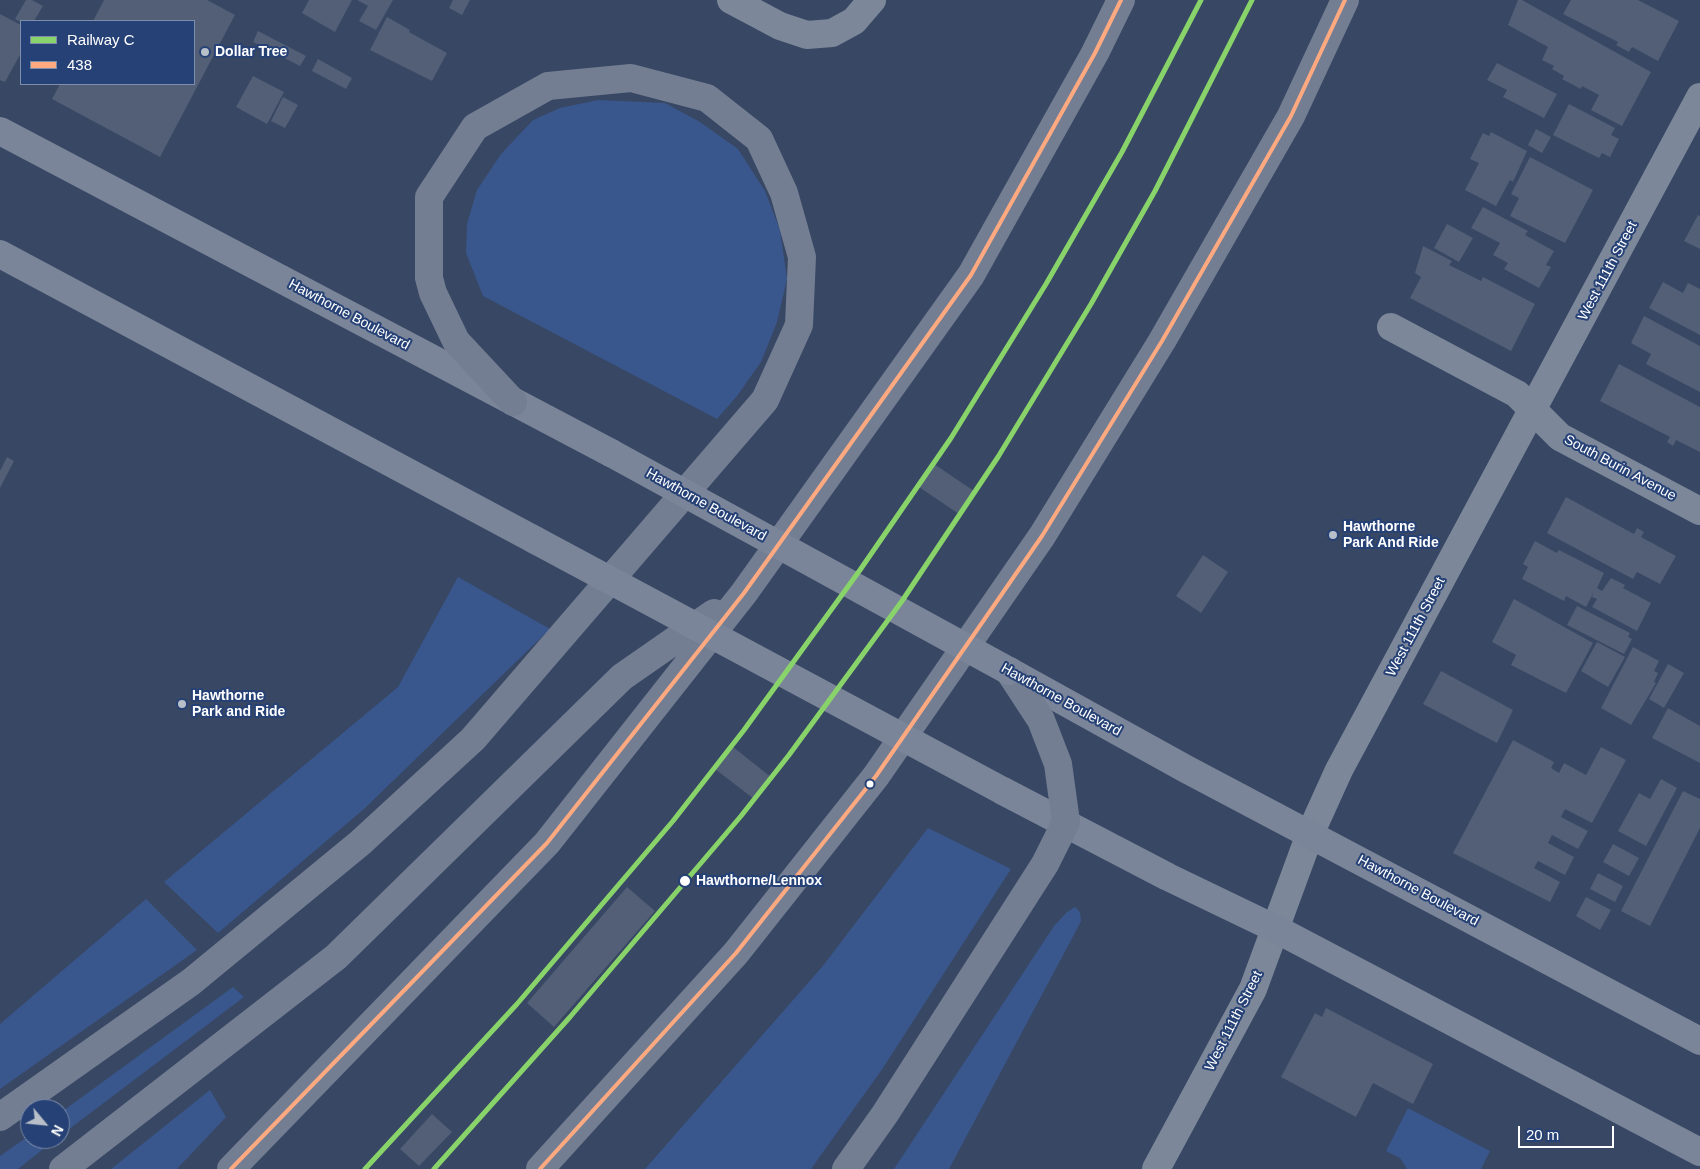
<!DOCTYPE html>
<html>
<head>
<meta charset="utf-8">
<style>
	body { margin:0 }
	#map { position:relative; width:1700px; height:1169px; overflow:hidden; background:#384763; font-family:Arial,sans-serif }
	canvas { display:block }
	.legend { position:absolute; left:20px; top:20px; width:175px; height:65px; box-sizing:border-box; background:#264175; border:1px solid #7d8dac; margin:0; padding:6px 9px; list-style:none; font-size:15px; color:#fff }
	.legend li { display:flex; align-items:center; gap:10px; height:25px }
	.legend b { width:25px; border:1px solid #7d8dac }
	.north { position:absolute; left:20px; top:1099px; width:50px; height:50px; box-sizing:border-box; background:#264175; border:1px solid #7d8dac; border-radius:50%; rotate:118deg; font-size:14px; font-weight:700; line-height:20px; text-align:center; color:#fff }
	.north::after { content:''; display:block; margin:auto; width:18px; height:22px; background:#b9bfc8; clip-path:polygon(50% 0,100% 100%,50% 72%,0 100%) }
	.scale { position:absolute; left:1518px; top:1126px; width:96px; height:22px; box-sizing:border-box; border:2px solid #fff; border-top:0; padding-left:6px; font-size:15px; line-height:18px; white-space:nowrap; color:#fff; -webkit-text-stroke:4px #264175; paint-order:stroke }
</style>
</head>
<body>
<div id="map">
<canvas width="1700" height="1169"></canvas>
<ul class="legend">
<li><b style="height:6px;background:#89d46a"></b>Railway C</li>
<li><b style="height:6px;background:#ffa980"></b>438</li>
</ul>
<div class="north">N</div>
<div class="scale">20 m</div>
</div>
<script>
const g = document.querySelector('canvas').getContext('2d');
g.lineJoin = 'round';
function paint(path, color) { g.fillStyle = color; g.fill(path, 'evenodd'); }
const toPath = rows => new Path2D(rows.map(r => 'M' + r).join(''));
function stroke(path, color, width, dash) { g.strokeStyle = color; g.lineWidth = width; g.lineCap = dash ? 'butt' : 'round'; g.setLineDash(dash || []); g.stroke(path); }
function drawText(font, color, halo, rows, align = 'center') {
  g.font = font + ' Arial,sans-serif'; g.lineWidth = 4; g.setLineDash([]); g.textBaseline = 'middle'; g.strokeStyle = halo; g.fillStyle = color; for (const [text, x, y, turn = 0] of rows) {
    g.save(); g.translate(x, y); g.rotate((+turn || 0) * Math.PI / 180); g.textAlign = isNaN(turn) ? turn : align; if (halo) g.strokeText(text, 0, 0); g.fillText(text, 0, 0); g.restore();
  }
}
paint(toPath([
	[598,100,665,103,700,122,738,149,765,191,780,230,787,279,777,322,761,362,737,396,717,419,483,296,466,253,467,224,477,190,501,154,533,120,560,108],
	[458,577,550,629,364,809,218,933,164,882,398,687],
	[928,828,1011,869,883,1068,811,1169,645,1169,822,967],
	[146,899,197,950,0,1089,0,1024],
	[1075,907,1080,912,1081,921,1077,929,949,1169,894,1169,1054,926,1067,912],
	[233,987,244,997,60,1136,60,1113],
	[210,1090,226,1117,177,1169,111,1169],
	[1408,1108,1490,1151,1481,1169,1407,1169,1400,1158,1386,1151],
	[30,1135,30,1139,56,1139,18,1169,0,1169,0,1156]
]), '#39578c');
paint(toPath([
	[26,0,32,0,43,6,34,21,21,22,15,19],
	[104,0,207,0,235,15,160,157,52,99,60,84,194,84,194,21,93,21],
	[309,0,352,0,335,32,302,13],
	[357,0,393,0,376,30,359,21,368,6],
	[453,0,470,0,462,15,449,8],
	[1518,0,1522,0,1651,72,1622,126,1591,110,1599,95,1582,86,1581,89,1562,79,1564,76,1552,69,1554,66,1542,60,1548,47,1508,25],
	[1571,0,1638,0,1679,21,1658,61,1632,47,1629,52,1616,45,1618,42,1563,14],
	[0,14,21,25,21,53,5,82,0,80],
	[387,17,410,30,409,32,447,53,432,81,370,50],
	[258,31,306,56,300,66,253,42],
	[318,59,352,78,346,89,312,71],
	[1497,63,1557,94,1544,118,1503,97,1507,90,1487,80],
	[253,76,284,92,267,124,236,107],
	[283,97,298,105,285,128,271,121],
	[1569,104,1615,128,1611,135,1619,139,1610,157,1602,153,1599,158,1553,135],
	[1536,129,1551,137,1542,153,1528,145],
	[1491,132,1527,151,1513,182,1510,180,1496,206,1465,190,1479,163,1470,159,1483,133,1489,136],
	[1530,157,1593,190,1565,243,1510,216,1519,198,1511,194],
	[1483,207,1528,231,1525,235,1554,251,1546,265,1551,267,1539,288,1504,269,1508,263,1493,255,1500,243,1471,228],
	[1698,215,1700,216,1700,249,1684,241],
	[1447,224,1473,238,1459,262,1434,248],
	[1423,246,1452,261,1449,265,1481,281,1483,277,1535,304,1511,351,1410,298,1421,277,1415,273],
	[1663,282,1683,293,1688,283,1700,289,1700,335,1649,308],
	[1644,316,1700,346,1700,392,1646,364,1651,354,1631,343],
	[1619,364,1700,407,1700,452,1676,440,1673,446,1667,442,1670,437,1600,401],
	[7,457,14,461,0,488,0,471],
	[934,464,974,491,959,514,919,487],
	[1566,497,1634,534,1637,528,1644,532,1641,537,1676,556,1660,584,1637,572,1633,579,1547,533],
	[1535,541,1557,553,1559,550,1604,573,1597,588,1602,591,1611,578,1625,585,1623,588,1651,603,1637,631,1592,607,1597,599,1592,597,1594,592,1586,607,1566,596,1564,601,1522,579,1528,567,1523,564],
	[1203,555,1228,572,1201,613,1176,596],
	[1514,599,1593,643,1566,693,1511,665,1516,655,1492,642],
	[1577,606,1630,633,1628,637,1632,639,1624,654,1567,625],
	[1597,642,1625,657,1608,687,1581,671],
	[1633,647,1659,661,1654,671,1658,673,1654,682,1656,683,1631,725,1601,708],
	[1668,664,1684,673,1664,708,1649,699],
	[1441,671,1513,710,1497,743,1423,704],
	[1668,708,1700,726,1700,763,1652,738],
	[1513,740,1554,762,1551,768,1559,773,1564,763,1586,775,1601,747,1626,760,1592,823,1565,809,1561,817,1588,831,1578,849,1552,835,1548,843,1574,857,1565,875,1538,861,1534,868,1560,882,1550,902,1453,853],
	[733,747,771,777,754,799,715,769],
	[1661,779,1677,788,1646,846,1618,831,1639,793,1650,799],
	[1683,791,1700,799,1700,828,1650,926,1621,911],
	[1613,844,1639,858,1629,876,1603,862],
	[1598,873,1623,886,1615,902,1590,889],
	[627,887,655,911,554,1027,527,1003],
	[1586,897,1611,910,1600,930,1576,916],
	[1326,1008,1433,1064,1413,1104,1373,1083,1356,1117,1281,1077,1315,1013,1322,1017],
	[432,1114,452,1132,419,1166,400,1149]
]), '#525f76');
stroke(toPath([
	[731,0,780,26,807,35,832,33,854,21,872,0],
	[1391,327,1517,394,1560,437,1700,511],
	[1156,1169,1253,989,1310,834,1339,770,1700,97]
]), '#7c879a', 28);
stroke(toPath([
	[0,131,611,453],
	[0,254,535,540],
	[1009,671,1186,769,1700,1041],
	[1003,791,1168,877,1276,929,1700,1152]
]), '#7b8599', 28);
stroke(toPath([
	[0,1117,191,982,360,843,473,739,765,400,799,325,802,257,784,193,759,139,707,98,631,78,548,86,475,127,429,197,429,278,433,293,456,341,513,402],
	[63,1169,336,957,622,677,714,613],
	[231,1169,547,843,744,593,971,275,1095,53,1121,0],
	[540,1169,736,953,876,776,1042,536,1162,341,1291,116,1345,0],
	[846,1169,885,1114,1045,864,1066,822,1058,764,1041,720,1009,671]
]), '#747e93', 28);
stroke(toPath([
	[611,453,1009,671],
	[535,540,1003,791]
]), '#7b8599', 28);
stroke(toPath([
	[231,1169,547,843,744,593,971,275,1095,53,1121,0],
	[540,1169,736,953,876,776,1042,536,1162,341,1291,116,1345,0]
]), '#ffa980', 4);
stroke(toPath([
	[365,1169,517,1004,673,821,744,730,860,570,951,438,1046,284,1122,152,1201,0],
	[434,1169,570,1017,741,816,789,755,902,601,998,457,1091,304,1155,191,1252,0]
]), '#89d46a', 5);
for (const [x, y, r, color] of [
	[205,52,5,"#b9bfc8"],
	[1333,535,5,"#b9bfc8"],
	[182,704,5,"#b9bfc8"],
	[870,784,4.5,"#fff"],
	[685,881,6,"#fff"]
]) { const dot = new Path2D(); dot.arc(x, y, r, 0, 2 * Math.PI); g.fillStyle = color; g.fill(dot); stroke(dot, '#264175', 2); }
drawText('bold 14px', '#fff', '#264175', [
	["Dollar Tree",215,52],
	["Hawthorne",1343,527],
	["Park And Ride",1343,543],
	["Hawthorne",192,696],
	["Park and Ride",192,712]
], 'left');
drawText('14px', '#fff', '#264175', [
	["West 111th Street",1608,271,-62],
	["Hawthorne Boulevard",349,315,28],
	["South Burin Avenue",1620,468,28],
	["Hawthorne Boulevard",706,505,29],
	["West 111th Street",1416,627,-62],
	["Hawthorne Boulevard",1061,700,29],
	["Hawthorne Boulevard",1418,891,28],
	["West 111th Street",1234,1021,-63]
]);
drawText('bold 14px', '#fff', '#264175', [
	["Hawthorne/Lennox",696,881]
], 'left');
</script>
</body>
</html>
